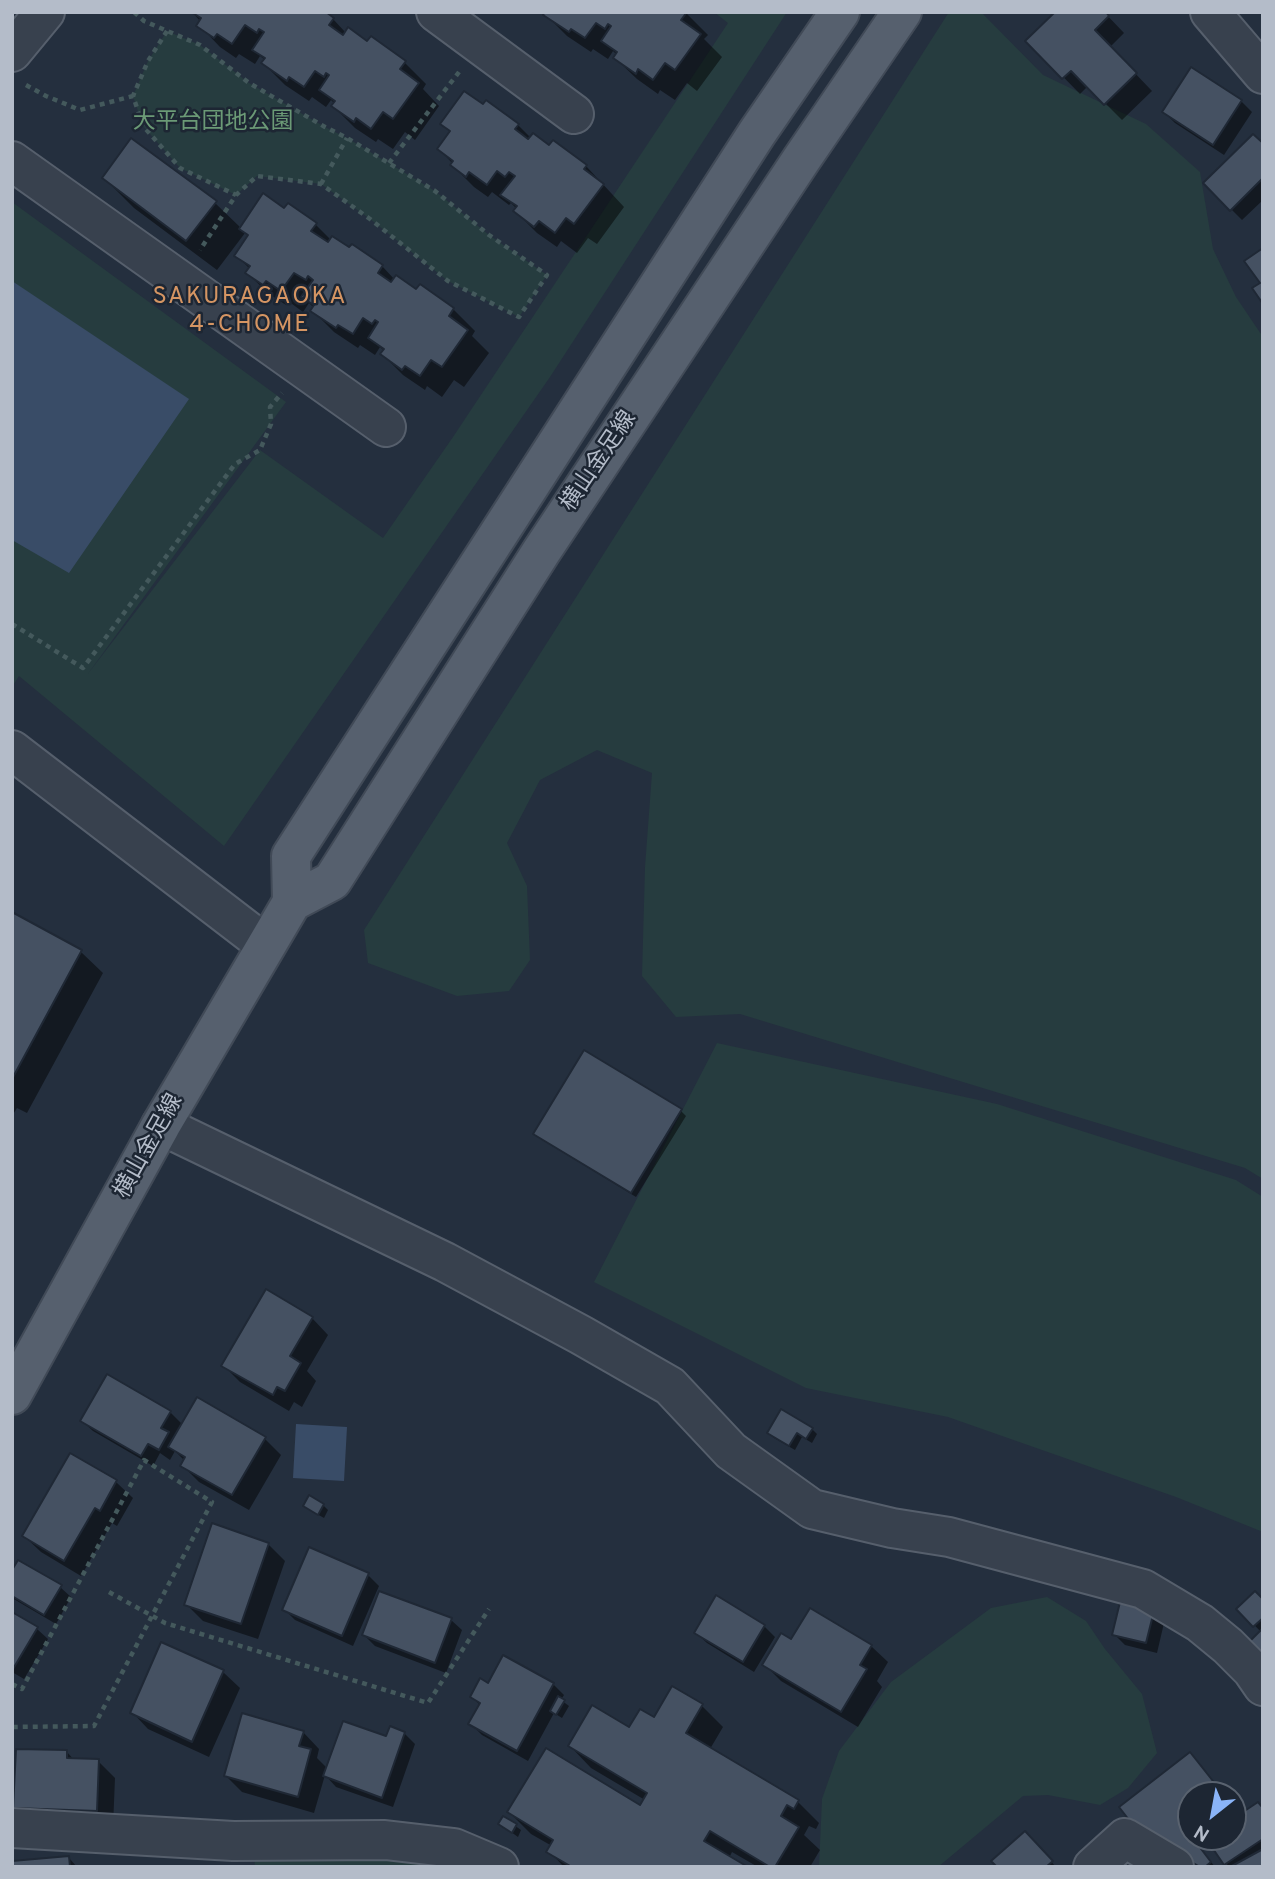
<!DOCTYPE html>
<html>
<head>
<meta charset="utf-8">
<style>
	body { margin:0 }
	#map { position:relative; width:1275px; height:1879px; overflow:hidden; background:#242f3e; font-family:Overpass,sans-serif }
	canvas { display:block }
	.frame { position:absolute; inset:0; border:14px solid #b4bcc9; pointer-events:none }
	.north { position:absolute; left:1177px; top:1781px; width:70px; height:70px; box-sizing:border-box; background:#1d2633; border:2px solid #59626f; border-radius:50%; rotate:211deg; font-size:19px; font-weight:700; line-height:28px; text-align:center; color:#b4bcc9 }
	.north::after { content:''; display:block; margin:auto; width:24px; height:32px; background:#8ab4f8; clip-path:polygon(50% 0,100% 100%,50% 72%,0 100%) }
</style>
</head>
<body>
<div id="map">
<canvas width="1275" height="1879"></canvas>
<div class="frame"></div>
<div class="north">N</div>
</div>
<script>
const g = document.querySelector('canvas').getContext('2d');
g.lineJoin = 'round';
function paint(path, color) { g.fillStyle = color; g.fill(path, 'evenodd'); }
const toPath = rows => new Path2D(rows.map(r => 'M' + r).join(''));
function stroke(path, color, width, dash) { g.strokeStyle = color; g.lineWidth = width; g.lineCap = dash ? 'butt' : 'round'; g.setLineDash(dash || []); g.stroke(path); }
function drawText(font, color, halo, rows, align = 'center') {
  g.font = font + ' Overpass,"Noto Sans JP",sans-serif'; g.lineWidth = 5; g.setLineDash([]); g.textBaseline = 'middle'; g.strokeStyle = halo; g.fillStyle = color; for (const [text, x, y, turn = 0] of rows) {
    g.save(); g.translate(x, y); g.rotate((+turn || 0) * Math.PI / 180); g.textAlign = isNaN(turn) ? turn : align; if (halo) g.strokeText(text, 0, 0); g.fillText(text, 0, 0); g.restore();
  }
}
paint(toPath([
	[714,12,787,12,550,377,224,846,19,676,12,687,12,202,286,402,87,675,260,450,383,538,453,437,728,23],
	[949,12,981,12,1043,75,1146,124,1200,172,1213,249,1236,297,1263,337,1263,1179,1245,1168,740,1014,676,1017,642,976,645,867,652,773,597,750,540,780,507,843,527,886,530,960,509,991,457,996,368,963,364,930],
	[167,31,200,45,249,83,325,127,347,138,435,191,489,235,547,275,519,317,448,281,370,219,321,184,257,176,236,195,180,168,143,126,133,96,148,61],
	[717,1043,997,1104,1236,1180,1263,1197,1263,1532,1176,1497,948,1417,806,1388,594,1282],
	[1047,1597,1086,1621,1105,1649,1142,1694,1157,1753,1128,1788,1100,1805,1048,1795,1023,1796,938,1867,819,1867,822,1799,839,1751,891,1682,991,1608],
	[254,1855,395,1858,444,1867,255,1867]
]), '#263c3f');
paint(toPath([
	[12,281,189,399,69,573,12,540],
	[296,1424,347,1427,344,1481,293,1478]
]), '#394c67');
paint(toPath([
	[192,12,333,19,346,33,404,62,426,84,423,89,439,106,415,140,405,132,393,149,378,139,376,142,355,128,333,106,335,104,331,100,326,107,312,97,309,101,285,85,263,63,265,60,260,56,255,64,239,54,236,58,220,47,199,25,201,22],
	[685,12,708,35,704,39,722,57,697,91,687,83,675,100,660,90,658,94,637,79,615,58,617,55,613,51,608,59,593,49,591,52,567,36,545,14],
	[1104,12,1124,33,1110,47,1152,91,1122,120,1088,86,1080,94,1028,41],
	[1241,101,1252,112,1224,155,1175,123,1164,112],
	[442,124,518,125,531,138,586,166,624,207,597,244,588,238,577,253,561,241,557,247,537,233,515,211,517,209,511,203,509,205,492,192,488,197,474,187,452,165,453,164,439,149,451,132],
	[1263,146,1263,200,1242,220,1205,183],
	[104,178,215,203,241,228,285,210,315,224,331,240,382,266,395,280,417,291,420,286,453,309,475,331,472,336,489,353,464,387,454,380,442,397,427,386,425,390,403,375,382,354,384,351,380,347,375,355,360,345,358,348,334,332,312,310,314,308,309,303,303,312,288,301,286,305,269,294,247,273,250,269,237,256,249,237,245,233,217,270,134,208],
	[12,914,81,952,103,973,27,1113,17,1108,12,1116],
	[681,1111,686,1116,636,1197,541,1139,536,1134],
	[312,1318,328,1335,307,1371,316,1381,302,1407,294,1402,289,1411,240,1382,224,1366],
	[170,1412,183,1425,264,1438,281,1455,249,1510,199,1482,182,1465,185,1461,175,1451,170,1460,160,1453,153,1466,93,1431,82,1421],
	[812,1429,817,1434,812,1443,802,1437,795,1450,774,1438,769,1433],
	[70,1455,116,1482,133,1498,117,1526,112,1523,81,1576,41,1552,24,1536],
	[323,1505,328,1510,324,1518,310,1510],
	[268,1544,285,1561,258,1639,203,1621,186,1604],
	[12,1574,60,1587,71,1597,56,1624,12,1598],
	[368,1575,379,1586,353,1646,295,1620,284,1609],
	[716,1597,764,1626,775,1637,754,1672,707,1643,696,1633],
	[1263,1601,1263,1654,1261,1632,1239,1609],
	[1154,1612,1164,1623,1157,1653,1125,1645,1114,1634],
	[12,1614,37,1629,48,1639,24,1679,12,1672],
	[451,1620,462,1630,446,1673,375,1646,364,1635],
	[792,1642,871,1646,888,1662,877,1681,882,1687,858,1727,781,1681,764,1664],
	[223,1672,240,1688,209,1757,148,1729,132,1712],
	[553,1684,564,1695,561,1700,569,1706,562,1718,554,1713,528,1761,482,1735,471,1724,481,1706,472,1697,489,1685],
	[702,1706,723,1727,710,1749,798,1802,819,1823,816,1829,809,1826,804,1835,820,1850,810,1867,758,1867,732,1852,729,1858,744,1867,564,1867,549,1851,552,1846,531,1834,509,1812,641,1807,645,1800,591,1768,570,1746,630,1730,655,1719],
	[303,1732,319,1749,317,1758,328,1769,387,1739,404,1733,415,1744,393,1807,336,1787,325,1775,314,1813,242,1792,226,1776],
	[67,1752,74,1760,98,1761,115,1778,113,1827,32,1824,15,1807],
	[1190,1754,1201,1765,1224,1795,1191,1795,1191,1837,1201,1837,1195,1841,1215,1867,1195,1867,1149,1839],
	[1263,1809,1263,1867,1229,1867,1207,1837,1233,1837,1233,1812,1238,1817],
	[504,1818,521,1830,518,1837,500,1824],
	[1035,1844,1056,1867,999,1867],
	[69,1858,77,1867,12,1867]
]), '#0007');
const building = toPath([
	[191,12,326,12,334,18,329,25,343,35,348,27,367,41,371,36,406,61,400,69,419,83,393,119,383,112,371,129,356,118,354,122,331,106,335,101,319,90,329,75,326,73,324,77,315,71,304,87,289,77,287,81,261,63,265,58,252,50,264,32,259,29,257,33,245,25,232,44,217,34,214,38,196,26,201,18,191,12],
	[545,12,687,12,681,20,701,34,675,70,665,63,653,80,638,69,636,74,613,58,617,52,601,41,611,26,608,24,605,29,596,23,585,38,571,29,569,32,543,15,545,12],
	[1055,12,1106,12,1109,16,1095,30,1137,73,1104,105,1071,71,1062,79,1025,41,1055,12],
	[1191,67,1242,100,1213,145,1162,112,1191,67],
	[464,91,483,104,486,100,519,124,515,129,528,139,533,133,549,145,553,140,587,165,584,169,604,184,574,224,566,218,555,233,539,221,534,227,513,211,517,206,500,195,515,176,509,172,505,177,497,171,487,185,469,172,466,177,450,165,453,161,437,149,450,131,440,124,464,91],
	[1253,134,1263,143,1263,178,1230,211,1203,183,1253,134],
	[131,138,217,201,186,241,102,178,131,138],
	[263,193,284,208,288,203,317,223,311,231,328,242,332,236,349,247,352,244,383,265,378,273,391,282,396,275,416,289,420,284,454,308,449,316,468,330,442,367,431,360,420,376,405,366,402,370,380,354,384,349,368,338,378,322,375,320,372,324,363,318,353,334,338,325,336,328,310,311,314,305,301,297,313,280,308,276,306,280,294,273,281,291,266,281,263,285,245,273,250,266,234,256,248,235,239,229,263,193],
	[1263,248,1263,304,1252,288,1260,283,1244,261,1263,248],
	[12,912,82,950,12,1079,12,912],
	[584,1050,682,1109,631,1193,533,1134,584,1050],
	[266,1289,313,1317,290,1356,301,1363,285,1391,277,1387,273,1395,221,1366,266,1289],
	[107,1374,171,1411,161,1428,169,1432,159,1450,148,1444,141,1456,80,1421,107,1374],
	[197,1397,266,1437,232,1495,180,1466,185,1457,168,1447,197,1397],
	[781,1409,813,1428,806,1439,797,1433,789,1446,767,1433,781,1409],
	[70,1453,117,1480,100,1511,95,1508,64,1561,22,1536,70,1453],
	[309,1495,324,1504,318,1515,303,1506,309,1495],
	[212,1523,269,1543,241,1624,184,1605,212,1523],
	[309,1547,369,1573,342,1636,282,1610,309,1547],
	[18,1560,62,1585,44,1615,12,1596,12,1570,18,1560],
	[379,1591,452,1618,435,1663,362,1635,379,1591],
	[1255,1591,1263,1599,1263,1618,1253,1627,1236,1609,1255,1591],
	[716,1595,765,1625,743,1662,694,1633,716,1595],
	[1120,1602,1154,1611,1146,1643,1112,1635,1120,1602],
	[810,1608,872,1645,860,1665,867,1669,841,1712,762,1665,781,1633,791,1639,810,1608],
	[12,1612,38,1627,13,1669,12,1669,12,1612],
	[1263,1628,1263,1656,1249,1642,1263,1628],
	[161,1642,224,1670,192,1742,130,1713,161,1642],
	[503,1655,554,1683,517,1751,468,1724,480,1703,470,1697,480,1678,488,1683,503,1655],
	[672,1686,703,1704,686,1733,799,1800,794,1809,787,1805,781,1816,799,1827,775,1867,770,1867,710,1831,704,1841,748,1867,572,1867,546,1852,553,1840,507,1812,546,1748,640,1805,647,1793,568,1746,592,1705,629,1727,640,1709,654,1717,672,1686],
	[558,1696,565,1700,556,1715,550,1711,558,1696],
	[242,1713,304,1731,299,1746,311,1749,298,1797,224,1776,242,1713],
	[343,1721,386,1736,390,1726,405,1732,382,1798,323,1776,343,1721],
	[16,1749,67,1750,67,1758,99,1759,97,1811,13,1808,16,1749],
	[1190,1752,1224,1795,1191,1795,1191,1826,1186,1829,1211,1862,1205,1867,1200,1867,1136,1829,1119,1807,1190,1752],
	[1258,1802,1263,1808,1263,1839,1224,1865,1205,1837,1233,1837,1233,1811,1237,1816,1258,1802],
	[503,1816,517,1824,512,1833,498,1824,503,1816],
	[1025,1831,1053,1861,1046,1867,997,1867,991,1861,1025,1831],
	[1263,1849,1263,1867,1230,1867,1263,1849],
	[69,1856,70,1867,12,1867,12,1861,69,1856]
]);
paint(building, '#455162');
stroke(building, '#1f2835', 2);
const minor = toPath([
	[436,12,574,114],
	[1210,12,1263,74],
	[12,52,45,12],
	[12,161,386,427],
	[12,750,266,945],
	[161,1125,445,1262,581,1335,670,1386,731,1451,812,1509,892,1528,949,1537,1143,1589,1200,1623,1228,1646,1252,1670,1263,1686],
	[12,1828,233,1841,385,1840,454,1848,499,1867],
	[1093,1867,1125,1838,1174,1867]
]);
const major = toPath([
	[292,902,291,856,757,133,840,12],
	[12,1395,161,1125,292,902,332,881,541,552,801,160,902,12]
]);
stroke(minor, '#565f6c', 42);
stroke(major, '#414a57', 42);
stroke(toPath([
	[134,12,144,21,200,45,249,83,325,127,347,138,435,191,489,235,547,275,519,317,448,281,370,219,321,184,257,176,236,195,200,250],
	[167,31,148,61,133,96,143,126,180,168,236,195],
	[26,85,46,96,80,110,133,96],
	[389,163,459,72],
	[321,184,347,138],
	[12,624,83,668,235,464,260,450,271,424,270,407,282,393],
	[109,1592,165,1623,428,1703,489,1609],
	[12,1684,22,1689,144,1460,212,1502,94,1726,12,1727]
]), '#44595c', 4.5, [5, 5]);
stroke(minor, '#38414e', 38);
stroke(major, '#56606e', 38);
drawText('23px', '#6b9a76', '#1d2633', [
	["大平台団地公園",213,123]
]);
drawText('23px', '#b4bcc9', '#1d2633', [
	["横山金足線",600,462,-56],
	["横山金足線",150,1147,-61]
]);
g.letterSpacing = '2px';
drawText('24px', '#d59563', '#1d2633', [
	["SAKURAGAOKA",250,298],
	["4-CHOME",250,326]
]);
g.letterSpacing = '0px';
</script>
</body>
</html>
